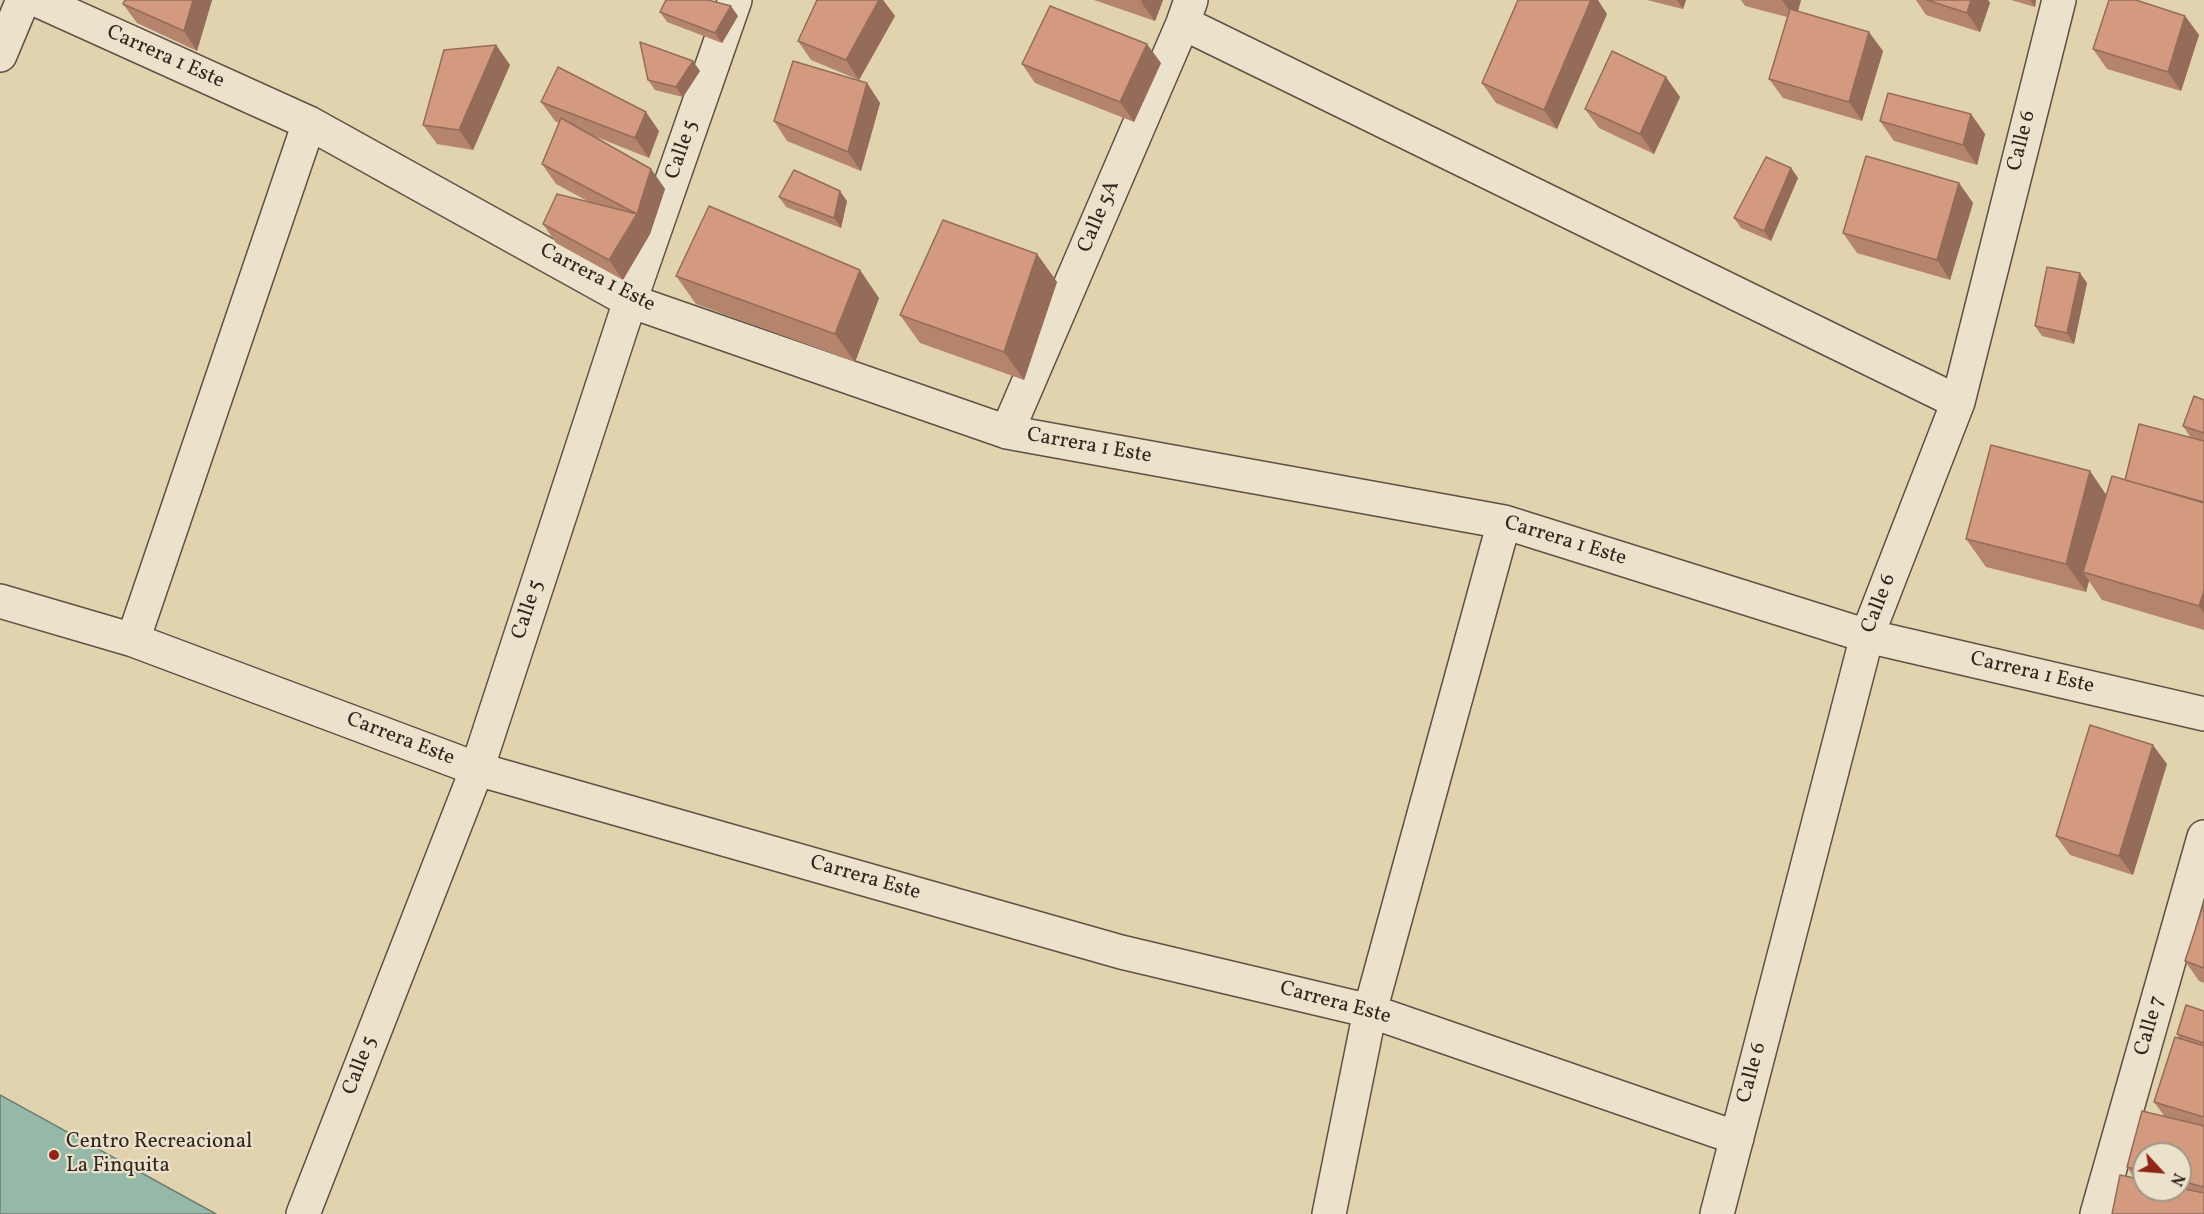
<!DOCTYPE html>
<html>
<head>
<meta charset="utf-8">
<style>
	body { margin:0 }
	#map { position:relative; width:2204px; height:1214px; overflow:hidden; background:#e2d3af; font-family:Vollkorn,serif }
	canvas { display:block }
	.north { position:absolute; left:2132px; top:1142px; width:60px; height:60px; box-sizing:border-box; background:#ece2cb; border:2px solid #a29687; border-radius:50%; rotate:116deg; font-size:16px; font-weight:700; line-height:24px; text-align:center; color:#322520 }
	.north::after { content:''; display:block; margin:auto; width:21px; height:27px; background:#8f2418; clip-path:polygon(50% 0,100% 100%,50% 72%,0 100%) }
</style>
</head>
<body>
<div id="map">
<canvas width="2204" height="1214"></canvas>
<div class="north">N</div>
</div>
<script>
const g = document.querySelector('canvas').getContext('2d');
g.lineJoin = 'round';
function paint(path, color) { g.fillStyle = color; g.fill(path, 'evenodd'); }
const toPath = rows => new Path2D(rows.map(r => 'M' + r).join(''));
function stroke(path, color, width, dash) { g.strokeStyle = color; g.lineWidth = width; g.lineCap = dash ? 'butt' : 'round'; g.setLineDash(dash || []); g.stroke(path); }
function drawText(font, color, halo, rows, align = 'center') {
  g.font = font + ' Vollkorn,serif'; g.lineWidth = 4.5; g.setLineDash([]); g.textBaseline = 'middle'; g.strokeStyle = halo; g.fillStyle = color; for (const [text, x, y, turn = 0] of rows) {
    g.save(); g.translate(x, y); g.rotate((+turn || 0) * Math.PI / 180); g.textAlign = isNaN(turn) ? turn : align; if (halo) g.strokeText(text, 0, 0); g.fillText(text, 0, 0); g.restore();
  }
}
const water = toPath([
	[0,1095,216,1214,0,1214,0,1095]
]);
paint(water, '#95b8a9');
stroke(water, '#6d7d72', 1.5);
const minor = toPath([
	[37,0,309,123,630,301,1007,432,1504,522,1867,636,2204,714],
	[1183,23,1958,402],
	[0,55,23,0],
	[1007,432,1183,23,1191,0],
	[0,601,133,640,477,769,1121,952,1370,1011,1737,1138],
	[133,640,309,123],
	[303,1214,477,769,630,301,735,0],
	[1329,1214,1370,1011,1504,522],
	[1717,1214,1867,636,1958,402,2059,0],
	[2097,1214,2204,837]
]);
stroke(minor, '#5e5044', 36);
stroke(minor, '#ece2cb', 33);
paint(toPath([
	[125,0,212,0,197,51,137,23,123,4],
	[817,0,883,0,895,16,859,80,811,60,798,41],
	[1094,0,1163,0,1155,21],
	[1647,0,1686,0,1683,9],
	[1741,0,1801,0,1798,11,1883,51,1862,121,1783,98,1769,79,1787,17,1745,6],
	[1916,0,1988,0,1990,3,1980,32,1926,15],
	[2011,0,2036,0,2035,7],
	[660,12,738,16,722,43,667,22],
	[1607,14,1557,129,1496,103,1482,83],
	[2185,16,2199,35,2181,91,2107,69,2093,49],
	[496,45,510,65,473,150,437,144,423,125],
	[1161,63,1134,122,1035,83,1022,64],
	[700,71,683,97,655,90,648,80],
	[867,83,880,103,861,171,787,141,774,121],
	[1680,97,1654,154,1599,128,1585,109],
	[541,102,659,131,649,158,594,136,651,169,665,189,650,234,623,280,556,243,543,224,591,203,556,184,542,164,559,123,555,121],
	[1971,114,1985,134,1977,165,1894,141,1880,121],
	[1791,168,1798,178,1771,241,1741,228,1734,218],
	[1959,183,1973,203,1950,280,1857,253,1843,233],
	[779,197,847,201,841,228,786,207],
	[1037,254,1057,282,1024,380,920,343,900,315],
	[676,276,879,298,855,362,696,304],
	[2087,283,2074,344,2042,336,2035,326],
	[2204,400,2204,630,2102,600,2089,581,2086,592,1986,567,1966,539,2090,471,2106,495,2125,480,2191,438,2183,426],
	[2167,764,2133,875,2070,855,2056,836],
	[2204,903,2204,983,2199,981,2185,961],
	[2186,1005,2204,1011,2204,1214,2112,1214,2120,1175,2135,1179,2127,1167,2142,1111,2165,1117,2154,1102,2175,1037,2179,1038,2177,1034],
	[2144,1154,2180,1154,2180,1190,2144,1190]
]), '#b5846d');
paint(toPath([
	[193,0,212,0,197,51,184,31],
	[879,0,883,0,895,16,859,80,846,60],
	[1142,0,1163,0,1155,21,1141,2],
	[1591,0,1598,0,1607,14,1557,129,1544,110],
	[1677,0,1686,0,1683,9],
	[1782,0,1801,0,1796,19],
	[1971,0,1988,0,1990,3,1980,32,1967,13],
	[2030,0,2036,0,2035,7],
	[731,6,738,16,722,43,715,33],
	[2185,16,2199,35,2181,91,2168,72],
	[1869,32,1883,51,1862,121,1849,102],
	[1147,44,1161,63,1134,122,1120,102],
	[496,45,510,65,473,150,459,130],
	[693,61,700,71,683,97,676,87],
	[1666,77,1680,97,1654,154,1640,134],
	[867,83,880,103,861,171,848,152],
	[646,112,659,131,649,158,635,138],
	[1971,114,1985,134,1977,165,1963,145],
	[1791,168,1798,178,1771,241,1764,231],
	[651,169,665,189,650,234,623,280,609,260,637,214],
	[1959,183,1973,203,1950,280,1937,260],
	[840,191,847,201,841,228,834,218],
	[1037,254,1057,282,1024,380,1004,352],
	[860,270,879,298,855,362,835,334],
	[2080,273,2087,283,2074,344,2067,333],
	[2090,471,2109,499,2083,572,2089,581,2086,592,2066,564],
	[2204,591,2204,613,2199,606],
	[2153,745,2167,764,2133,875,2119,856]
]), '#946c59');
const building = toPath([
	[125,0,193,0,184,31,123,4,125,0],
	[666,0,708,0,731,6,715,33,660,12,666,0],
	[817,0,879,0,846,60,798,41,817,0],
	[1518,0,1591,0,1544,110,1482,83,1518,0],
	[1927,0,1971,0,1967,13,1927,0],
	[2109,0,2136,0,2185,16,2168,72,2093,49,2109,0],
	[1050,6,1147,44,1120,102,1022,64,1050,6],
	[1790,9,1869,32,1849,102,1769,79,1790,9],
	[640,42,693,61,676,87,648,80,640,42],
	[496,45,459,130,423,125,444,50,496,45],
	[1612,51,1666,77,1640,134,1585,109,1612,51],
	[793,61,867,83,848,152,774,121,793,61],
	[558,67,646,112,635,138,541,102,558,67],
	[1888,93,1971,114,1963,145,1880,121,1888,93],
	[561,118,651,169,637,214,542,164,561,118],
	[1866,156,1959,183,1937,260,1843,233,1866,156],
	[1766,157,1791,168,1764,231,1734,218,1766,157],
	[794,170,840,191,834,218,779,197,794,170],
	[557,194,637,214,609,260,543,224,557,194],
	[709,206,860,270,835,334,676,276,709,206],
	[943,220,1037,254,1004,352,900,315,943,220],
	[2047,267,2080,273,2067,333,2035,326,2047,267],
	[2194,396,2204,400,2204,433,2183,426,2194,396],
	[2139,424,2204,441,2204,502,2125,480,2139,424],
	[1991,445,2090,471,2066,564,1966,539,1991,445],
	[2112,476,2204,503,2204,591,2199,606,2083,572,2112,476],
	[2090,725,2153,745,2119,856,2056,836,2090,725],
	[2204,903,2204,968,2185,961,2204,903],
	[2186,1005,2204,1011,2204,1043,2177,1034,2186,1005],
	[2175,1037,2204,1046,2204,1117,2154,1102,2175,1037],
	[2142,1111,2204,1126,2204,1187,2180,1181,2180,1154,2144,1154,2144,1171,2127,1167,2142,1111],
	[2120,1175,2144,1180,2144,1190,2180,1190,2180,1188,2204,1193,2204,1214,2112,1214,2120,1175]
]);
paint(building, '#d39a7f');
stroke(building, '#946c59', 1.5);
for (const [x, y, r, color] of [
	[54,1155,6,"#8f2418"]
]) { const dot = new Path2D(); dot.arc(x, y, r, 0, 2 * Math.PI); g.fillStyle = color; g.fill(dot); stroke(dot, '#ece2cb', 2); }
drawText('21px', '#322520', '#ece2cb', [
	["Carrera 1 Este",165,58,24],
	["Calle 6",2023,141,-76],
	["Calle 5",683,150,-71],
	["Calle 5A",1100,217,-67],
	["Carrera 1 Este",597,279,27],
	["Carrera 1 Este",1089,447,10],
	["Carrera 1 Este",1565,542,17],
	["Calle 6",1880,604,-69],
	["Calle 5",529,610,-72],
	["Carrera 1 Este",2032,674,13],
	["Carrera Este",400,740,21],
	["Carrera Este",865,879,16],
	["Carrera Este",1335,1004,15],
	["Calle 7",2151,1026,-74],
	["Calle 5",361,1066,-69],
	["Calle 6",1753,1073,-75]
]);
drawText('21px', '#322520', '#ece2cb', [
	["Centro Recreacional",66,1143],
	["La Finquita",66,1167]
], 'left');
</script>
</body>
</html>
